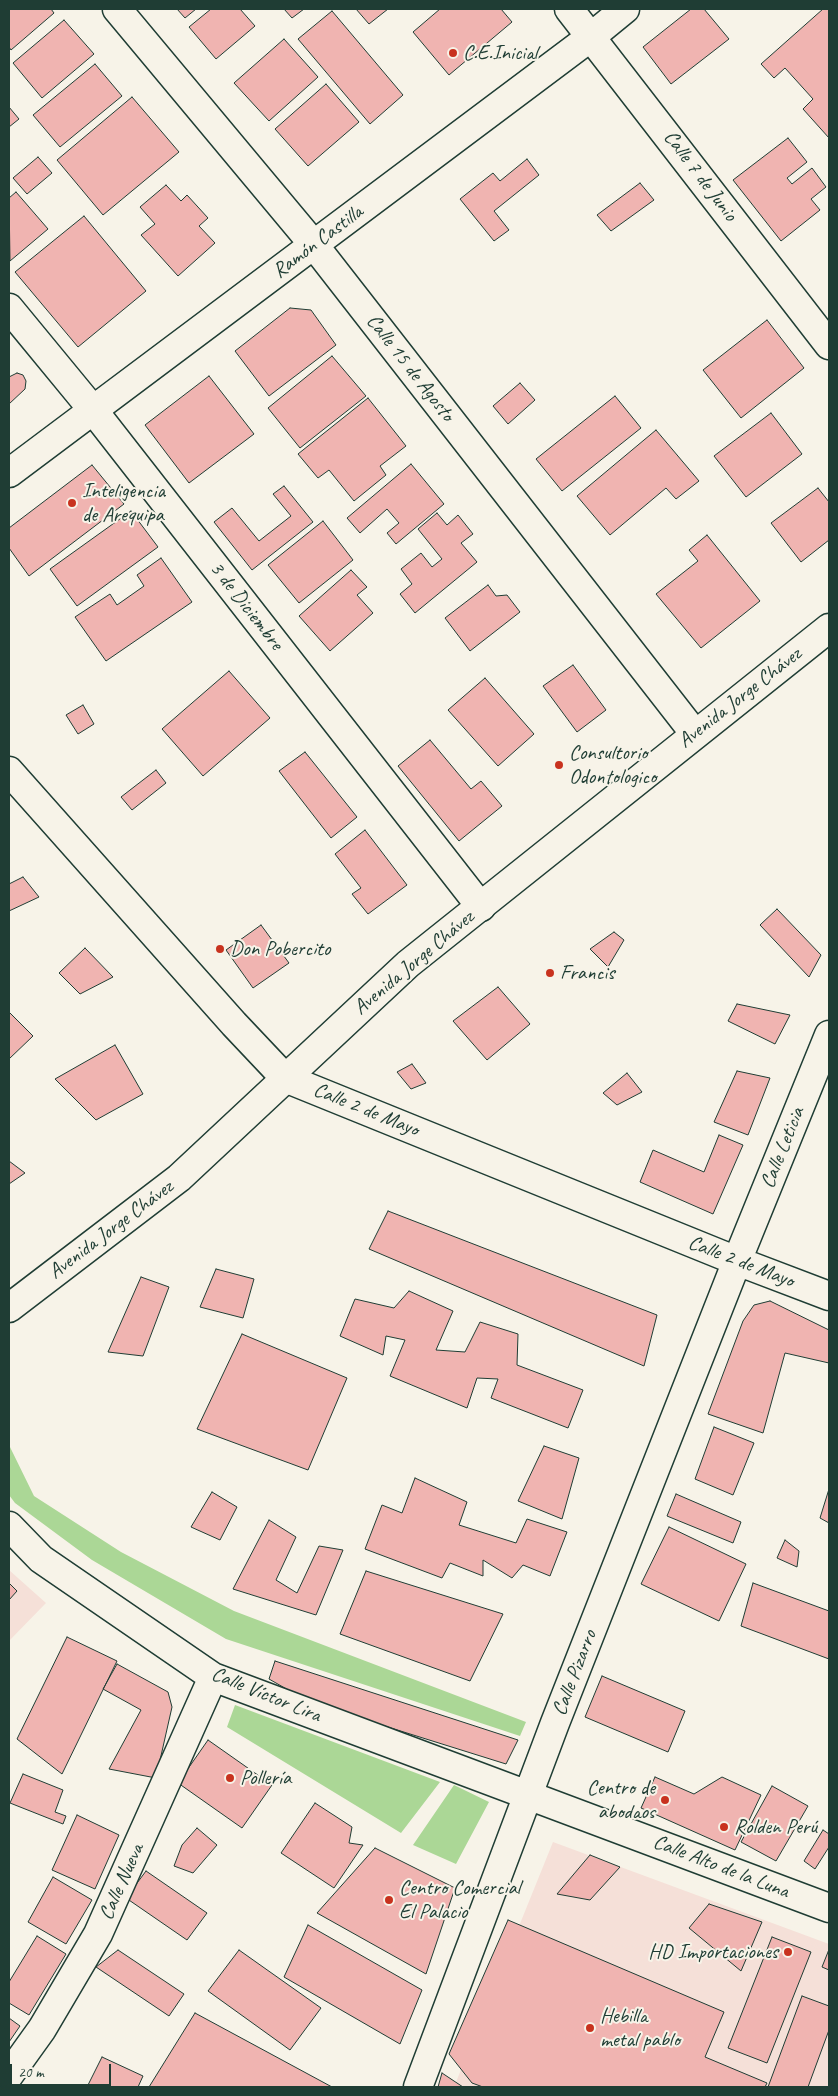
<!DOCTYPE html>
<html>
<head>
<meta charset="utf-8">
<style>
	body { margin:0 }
	#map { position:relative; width:838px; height:2096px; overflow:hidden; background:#f7f3e8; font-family:Caveat,sans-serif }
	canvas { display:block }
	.frame { position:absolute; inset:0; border:10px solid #1f3d34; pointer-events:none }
	.scale { position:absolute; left:10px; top:2064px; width:101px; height:22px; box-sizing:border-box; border:2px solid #1f3d34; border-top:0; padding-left:6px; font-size:15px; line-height:18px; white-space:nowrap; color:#1f3d34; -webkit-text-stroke:4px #f7f3e8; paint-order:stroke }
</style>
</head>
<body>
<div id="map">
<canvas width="838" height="2096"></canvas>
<div class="frame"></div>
<div class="scale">20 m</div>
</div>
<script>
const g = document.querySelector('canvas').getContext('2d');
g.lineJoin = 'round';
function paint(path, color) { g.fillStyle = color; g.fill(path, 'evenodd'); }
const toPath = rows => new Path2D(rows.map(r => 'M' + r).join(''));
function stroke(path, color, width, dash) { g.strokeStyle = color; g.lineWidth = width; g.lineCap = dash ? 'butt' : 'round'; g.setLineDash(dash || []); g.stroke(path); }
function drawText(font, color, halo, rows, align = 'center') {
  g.font = font + ' Caveat,sans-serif'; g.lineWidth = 4; g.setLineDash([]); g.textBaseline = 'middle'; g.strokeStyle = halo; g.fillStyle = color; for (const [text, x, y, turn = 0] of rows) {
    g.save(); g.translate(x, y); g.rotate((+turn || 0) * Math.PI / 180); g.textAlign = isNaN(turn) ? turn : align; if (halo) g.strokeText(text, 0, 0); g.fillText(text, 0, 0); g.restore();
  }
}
paint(toPath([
	[9,1570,46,1603,9,1641],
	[553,1842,829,1944,829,2087,454,2087]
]), '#f5e0d8');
paint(toPath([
	[9,1445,34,1496,121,1552,234,1611,526,1722,520,1736,226,1639,92,1560,15,1503,9,1495],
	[235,1705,440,1782,401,1833,227,1727],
	[454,1785,489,1802,456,1864,413,1845]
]), '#abd796');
const building = toPath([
	[9,9,51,9,54,13,11,50,9,47,9,9],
	[177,9,196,9,185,18,177,9],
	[211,9,240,9,255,26,216,59,189,27,211,9],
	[284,9,304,9,292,18,284,9],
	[356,9,388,9,369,24,356,9],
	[440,9,501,9,512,22,449,75,413,32,440,9],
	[691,9,704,9,729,39,671,84,643,47,691,9],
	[823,9,829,9,829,138,803,109,813,99,785,68,774,78,761,64,823,9],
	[332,11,403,95,370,124,298,39,332,11],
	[64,20,94,54,42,98,13,63,64,20],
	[284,39,318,77,269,121,234,83,284,39],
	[95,64,122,96,60,147,33,115,95,64],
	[326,84,359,122,308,166,275,129,326,84],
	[132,97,179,152,103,215,57,160,132,97],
	[9,107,19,119,9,127,9,107],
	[788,138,807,162,787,178,792,184,812,168,826,187,811,199,820,210,781,241,733,180,788,138],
	[38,157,52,173,27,194,13,178,38,157],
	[527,159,539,175,494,211,509,230,494,241,460,199,493,173,500,181,527,159],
	[640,183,654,200,611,231,597,215,640,183],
	[166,185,181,201,187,195,208,218,199,226,215,243,178,276,141,235,155,224,140,207,166,185],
	[16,192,48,229,10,261,9,198,16,192],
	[84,216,146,291,78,347,15,272,84,216],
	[290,308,311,310,336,345,269,396,235,351,290,308],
	[767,320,804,368,741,418,703,370,767,320],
	[332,356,366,396,300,448,268,408,332,356],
	[17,373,23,375,26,381,25,389,9,404,9,377,17,373],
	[209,376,254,434,189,483,145,425,209,376],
	[520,383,535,400,508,424,493,406,520,383],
	[615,396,641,428,562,491,536,459,615,396],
	[368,398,406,446,380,466,386,475,354,501,329,470,318,478,298,454,368,398],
	[771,413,802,454,746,497,714,456,771,413],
	[656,430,699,481,676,499,666,488,610,535,577,496,656,430],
	[411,464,444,504,396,544,387,533,399,523,387,509,360,533,347,518,411,464],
	[92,465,124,504,29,576,9,548,9,528,92,465],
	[284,486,313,522,252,570,214,522,232,508,259,541,291,516,273,494,284,486],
	[818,488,829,502,829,540,801,562,771,523,818,488],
	[131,511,158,547,77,606,50,569,131,511],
	[437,513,447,525,458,515,473,534,461,543,477,562,415,613,400,594,412,584,401,569,421,553,432,567,442,559,418,529,437,513],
	[323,521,353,560,299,603,268,565,323,521],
	[707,535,760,601,701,648,656,594,698,561,689,550,707,535],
	[161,558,192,602,106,661,75,617,110,594,117,605,144,586,137,575,161,558],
	[351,570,367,587,357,595,373,613,330,651,299,616,351,570],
	[488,585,496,596,507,595,520,612,470,651,445,618,488,585],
	[573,665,606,710,577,732,543,686,573,665],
	[229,671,270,718,203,776,162,729,229,671],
	[485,678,534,734,498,766,448,710,485,678],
	[83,705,94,724,78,734,66,715,83,705],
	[430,740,471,789,481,781,502,806,459,841,398,766,430,740],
	[305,752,357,817,331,838,279,771,305,752],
	[156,770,166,783,132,810,121,797,156,770],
	[365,830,407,885,368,914,352,894,361,888,335,854,365,830],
	[23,877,39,897,9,911,9,884,23,877],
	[777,909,821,955,809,977,760,925,777,909],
	[261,925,289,963,253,988,226,950,261,925],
	[614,932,624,940,608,967,590,949,614,932],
	[85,948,113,977,80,994,59,973,85,948],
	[498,987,530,1024,487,1060,453,1021,498,987],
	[737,1004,790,1015,775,1044,728,1021,737,1004],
	[9,1012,33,1036,9,1059,9,1012],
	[115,1045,143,1094,96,1120,55,1079,115,1045],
	[412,1064,426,1083,411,1089,397,1072,412,1064],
	[737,1071,770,1078,748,1135,714,1122,737,1071],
	[627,1073,642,1092,617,1105,603,1093,627,1073],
	[719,1135,743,1145,713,1214,640,1182,653,1150,704,1172,719,1135],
	[9,1161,25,1173,9,1184,9,1161],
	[388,1211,657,1315,644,1366,369,1249,388,1211],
	[216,1269,254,1279,243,1318,200,1307,216,1269],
	[141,1277,169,1287,143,1356,108,1352,141,1277],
	[409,1291,453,1311,436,1350,465,1352,480,1322,518,1334,517,1365,583,1390,568,1428,491,1398,498,1379,477,1378,467,1408,390,1376,405,1340,386,1336,383,1355,340,1336,355,1299,394,1308,409,1291],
	[770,1301,829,1330,829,1363,785,1353,763,1433,708,1414,743,1321,754,1305,770,1301],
	[242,1334,347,1378,308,1470,197,1429,242,1334],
	[714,1427,754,1443,733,1495,695,1479,714,1427],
	[544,1446,579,1458,562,1519,518,1501,544,1446],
	[415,1478,467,1502,459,1525,516,1543,527,1519,567,1532,550,1576,523,1565,512,1578,483,1560,483,1576,450,1563,442,1578,365,1549,382,1505,402,1513,415,1478],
	[829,1489,829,1523,820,1518,829,1489],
	[212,1492,237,1507,220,1540,191,1527,212,1492],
	[676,1494,741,1522,733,1543,667,1516,676,1494],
	[269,1520,296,1537,276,1580,297,1593,319,1546,343,1550,316,1615,233,1589,269,1520],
	[669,1527,746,1564,719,1621,641,1584,669,1527],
	[785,1540,799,1551,797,1567,777,1558,785,1540],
	[366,1571,503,1614,470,1681,340,1634,366,1571],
	[9,1583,17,1591,9,1600,9,1583],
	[753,1583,829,1611,829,1659,741,1626,753,1583],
	[67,1637,117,1661,62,1774,17,1739,67,1637],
	[275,1661,518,1740,506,1764,311,1703,269,1679,275,1661],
	[117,1664,168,1692,172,1707,156,1778,109,1769,141,1710,103,1689,117,1664],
	[602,1676,685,1711,668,1752,585,1717,602,1676],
	[208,1740,272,1785,242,1828,178,1783,208,1740],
	[23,1774,63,1790,55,1812,66,1816,63,1824,10,1803,23,1774],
	[655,1777,694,1794,722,1777,761,1795,735,1850,641,1808,655,1777],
	[772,1786,808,1806,776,1861,741,1842,772,1786],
	[315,1803,352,1827,349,1843,363,1845,334,1888,281,1853,315,1803],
	[77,1815,119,1835,95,1889,52,1870,77,1815],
	[197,1828,217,1845,193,1873,174,1866,182,1845,197,1828],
	[823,1830,829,1834,829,1847,815,1869,804,1861,823,1830],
	[375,1848,455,1888,426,1974,317,1913,375,1848],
	[590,1855,620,1867,590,1900,557,1894,590,1855],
	[146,1871,207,1913,187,1940,126,1898,146,1871],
	[53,1877,92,1900,66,1944,28,1922,53,1877],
	[709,1904,762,1922,741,1971,689,1928,709,1904],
	[508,1920,724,2012,705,2057,767,2083,765,2087,483,2087,472,2083,449,2054,508,1920],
	[308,1925,422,1990,400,2044,284,1977,308,1925],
	[37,1936,66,1954,29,2015,9,2003,9,1982,37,1936],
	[772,1937,811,1952,767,2063,728,2048,772,1937],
	[118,1950,184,1994,169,2016,96,1967,118,1950],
	[239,1950,321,2008,290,2050,208,1991,239,1950],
	[828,1952,829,1953,829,1970,822,1967,828,1952],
	[802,1996,829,2006,829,2030,808,2087,768,2087,802,1996],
	[195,2013,332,2087,149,2087,195,2013],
	[9,2018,20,2026,9,2042,9,2018],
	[102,2057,143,2076,138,2087,93,2087,88,2085,102,2057],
	[442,2073,463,2087,438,2087,442,2073]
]);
paint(building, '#f0b4b1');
stroke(building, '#1f3d34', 1);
const street = toPath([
	[117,9,314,245,695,734],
	[569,9,829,345],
	[9,308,93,410,481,907],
	[9,473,592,36,625,9],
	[9,771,234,1024,285,1078,737,1261,829,1296],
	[9,1526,41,1559,213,1677,829,1908],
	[9,2075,42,2029,98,1934,213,1677],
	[418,2087,555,1723,737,1261,829,1035]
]);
const secondary = toPath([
	[9,1308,179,1178,408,964,829,628]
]);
stroke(street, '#1f3d34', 31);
stroke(secondary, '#1f3d34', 31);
stroke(street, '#f7f3e8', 28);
stroke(secondary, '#f7f3e8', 28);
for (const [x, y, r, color] of [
	[453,53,5,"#c8321e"],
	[72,503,5,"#c8321e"],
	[559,765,5,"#c8321e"],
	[220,949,5,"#c8321e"],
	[550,973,5,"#c8321e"],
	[230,1778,5,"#c8321e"],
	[665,1800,5,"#c8321e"],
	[724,1827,5,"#c8321e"],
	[389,1900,5,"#c8321e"],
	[788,1952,5,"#c8321e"],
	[590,2028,5,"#c8321e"]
]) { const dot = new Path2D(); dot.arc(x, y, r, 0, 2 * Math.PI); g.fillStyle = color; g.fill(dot); stroke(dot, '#f7f3e8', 2); }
drawText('21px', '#1f3d34', '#f7f3e8', [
	["C.E.Inicial",463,53],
	["Inteligencia",82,491],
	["de Arequipa",82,515],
	["Consultorio",569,753],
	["Odontologico",569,777],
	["Don Pobercito",230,949],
	["Francis",560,973],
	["Pollería",240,1778],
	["Centro de",655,1788,"right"],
	["abodaos",655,1812,"right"],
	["Rolden Perú",734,1827],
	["Centro Comercial",399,1888],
	["El Palacio",399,1912],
	["HD Importaciones",778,1952,"right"],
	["Hebilla",600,2016],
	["metal pablo",600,2040]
], 'left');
drawText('21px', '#1f3d34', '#f7f3e8', [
	["Calle 7 de Junio",700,176,53],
	["Ramón Castilla",318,242,-37],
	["Calle 15 de Agosto",410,368,52],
	["3 de Diciembre",246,606,52],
	["Avenida Jorge Chávez",740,698,-38],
	["Avenida Jorge Chávez",414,963,-40],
	["Calle 2 de Mayo",366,1110,22],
	["Calle Leticia",783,1148,-68],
	["Avenida Jorge Chávez",111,1230,-37],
	["Calle 2 de Mayo",741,1262,21],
	["Calle Pizarro",575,1673,-69],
	["Calle Víctor Lira",266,1695,22],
	["Calle Alto de la Luna",721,1867,21],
	["Calle Nueva",122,1882,-66]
]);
</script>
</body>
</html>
